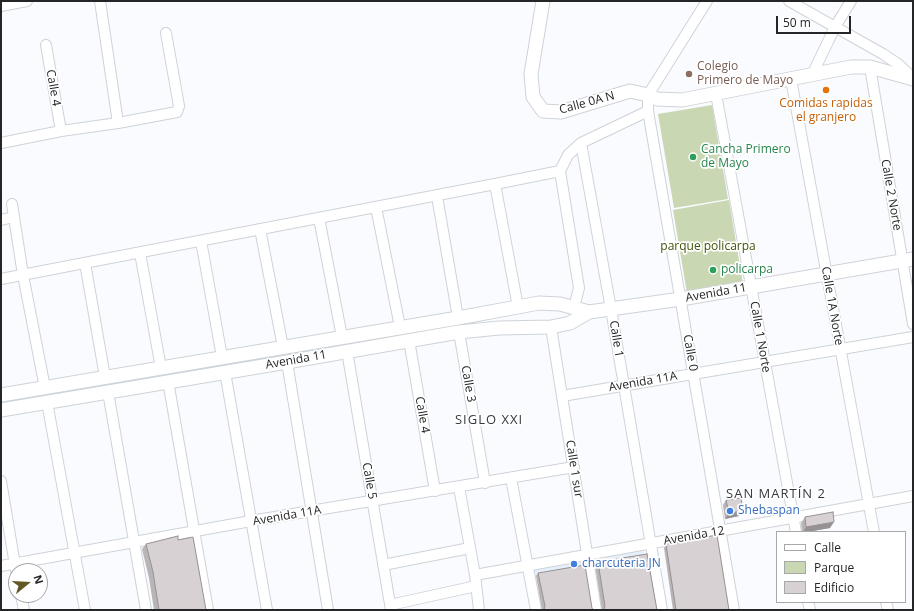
<!DOCTYPE html>
<html>
<head>
<meta charset="utf-8">
<style>
	body { margin:0 }
	#map { position:relative; width:914px; height:611px; overflow:hidden; background:#f9fbff; font-family:"Open Sans",sans-serif }
	canvas { display:block }
	.frame { position:absolute; inset:0; border:2px solid #242527; pointer-events:none }
	.legend { position:absolute; left:776px; top:531px; width:130px; height:72px; box-sizing:border-box; background:#fff; border:1px solid #a7a8a9; margin:0; padding:5px 7px; list-style:none; font-size:12px; color:#242527 }
	.legend li { display:flex; align-items:center; gap:8px; height:20px }
	.legend b { width:20px; border:1px solid #a7a8a9 }
	.north { position:absolute; left:8px; top:563px; width:40px; height:40px; box-sizing:border-box; background:#fff; border:1px solid #a7a8a9; border-radius:50%; rotate:72deg; font-size:11px; font-weight:700; line-height:16px; text-align:center; color:#242527 }
	.north::after { content:''; display:block; margin:auto; width:14px; height:18px; background:#615824; clip-path:polygon(50% 0,100% 100%,50% 72%,0 100%) }
	.scale { position:absolute; left:776px; top:16px; width:75px; height:18px; box-sizing:border-box; border:2px solid #242527; border-top:0; padding-left:5px; font-size:12px; line-height:14px; white-space:nowrap; color:#242527; -webkit-text-stroke:3px #fff; paint-order:stroke }
</style>
</head>
<body>
<div id="map">
<canvas width="914" height="611"></canvas>
<div class="frame"></div>
<ul class="legend">
<li><b style="height:5px;background:#fff"></b>Calle</li>
<li><b style="height:11px;background:#cad7b3"></b>Parque</li>
<li><b style="height:11px;background:#d7d1d4"></b>Edificio</li>
</ul>
<div class="north">N</div>
<div class="scale">50 m</div>
</div>
<script>
const g = document.querySelector('canvas').getContext('2d');
g.lineJoin = 'round';
function paint(path, color) { g.fillStyle = color; g.fill(path, 'evenodd'); }
const toPath = rows => new Path2D(rows.map(r => 'M' + r).join(''));
function stroke(path, color, width, dash) { g.strokeStyle = color; g.lineWidth = width; g.lineCap = dash ? 'butt' : 'round'; g.setLineDash(dash || []); g.stroke(path); }
function drawText(font, color, halo, rows, align = 'center') {
  g.font = font + ' "Open Sans",sans-serif'; g.lineWidth = 3.5; g.setLineDash([]); g.textBaseline = 'middle'; g.strokeStyle = halo; g.fillStyle = color; for (const [text, x, y, turn = 0] of rows) {
    g.save(); g.translate(x, y); g.rotate((+turn || 0) * Math.PI / 180); g.textAlign = isNaN(turn) ? turn : align; if (halo) g.strokeText(text, 0, 0); g.fillText(text, 0, 0); g.restore();
  }
}
paint(toPath([
	[643,545,645,557,594,565,593,554],
	[580,557,582,568,530,577,528,566]
]), '#e6f0fb');
paint(toPath([
	[712,105,728,199,674,208,658,114],
	[729,200,743,284,687,293,673,210]
]), '#cad7b3');
const minor = toPath([
	[100,1,118,123],
	[707,1,648,95,648,111,734,610],
	[789,1,883,54,898,64,913,78],
	[1,6,27,1],
	[46,45,61,131],
	[870,67,913,324],
	[812,75,835,27,851,1],
	[791,79,874,532],
	[716,94,796,532],
	[1,143,61,131,118,123,177,112,179,106,166,33],
	[581,143,611,309,662,610],
	[495,184,518,307],
	[437,196,458,318],
	[12,204,23,275,45,388],
	[376,207,400,327],
	[319,218,342,337],
	[1,220,14,217],
	[260,229,283,347],
	[201,241,222,357],
	[140,253,161,368],
	[85,263,105,377],
	[1,279,495,184,560,171],
	[574,307,579,288,560,171,568,155,581,143,648,111],
	[551,327,596,610],
	[459,332,485,483],
	[409,340,435,491],
	[347,351,391,610],
	[287,362,328,610],
	[225,372,267,610],
	[168,381,208,610],
	[108,392,146,610],
	[562,396,913,337],
	[47,402,85,610],
	[511,478,536,610],
	[1,481,16,571],
	[459,487,475,575,479,610],
	[383,565,470,548],
	[1,566,251,521,574,467],
	[475,575,913,496],
	[21,595,24,610],
	[808,602,810,610],
	[886,602,888,610],
	[390,605,476,586]
]);
const tertiary = toPath([
	[543,1,531,74,533,97,543,111,561,112,630,91,648,95,657,99,682,100,851,67,870,67,913,79],
	[1,395,458,318,539,303,560,304,589,312],
	[1,410,287,362,459,332,499,328,551,327,570,323,589,312,681,299,913,259]
]);
stroke(minor, '#ced3d8', 12);
stroke(tertiary, '#ced3d8', 15);
stroke(minor, '#fff', 10);
stroke(tertiary, '#fff', 13);
paint(toPath([
	[726,500,739,516,725,519,723,505],
	[805,517,830,528,807,532,802,532,801,523],
	[178,540,206,610,154,610,149,578,142,549,146,544],
	[666,544,729,610,673,610,664,548],
	[598,562,657,610,602,610,595,565],
	[538,573,592,608,593,610,542,610,536,576]
]), '#b9b4b6');
paint(toPath([
	[743,511,739,516,725,519,729,513],
	[834,522,830,528,807,532,803,532,806,527]
]), '#969294');
const building = toPath([
	[741,498,743,511,729,513,726,500,741,498],
	[833,512,834,522,806,527,805,517,833,512],
	[717,535,729,610,676,610,666,544,717,535],
	[178,536,178,540,193,537,206,610,159,610,153,572,146,544,178,536],
	[647,554,657,610,603,610,604,609,605,606,598,562,647,554],
	[585,565,592,608,593,610,544,610,545,606,538,573,585,565]
]);
paint(building, '#d7d1d4');
stroke(building, '#969294', 1);
for (const [x, y, r, color] of [
	[689,74,4,"#8d6e63"],
	[826,90,4,"#e8710a"],
	[693,157,4,"#2e9e5b"],
	[713,270,4,"#2e9e5b"],
	[730,511,4,"#3f7fe0"],
	[574,564,4,"#3f7fe0"]
]) { const dot = new Path2D(); dot.arc(x, y, r, 0, 2 * Math.PI); g.fillStyle = color; g.fill(dot); stroke(dot, '#fff', 1.5); }
drawText('12px', '#785e54', '#fff', [
	["Colegio",697,67],
	["Primero de Mayo",697,81]
], 'left');
drawText('12px', '#242527', '#fff', [
	["Calle 4",53,88,80],
	["Calle 0A N",587,103,-15],
	["Calle 2 Norte",891,195,80],
	["Avenida 11",716,293,-10],
	["Calle 1A Norte",832,306,80],
	["Calle 1 Norte",760,337,80],
	["Calle 1",616,339,81],
	["Calle 0",690,353,80],
	["Avenida 11",296,360,-10],
	["Avenida 11A",643,382,-10],
	["Calle 3",468,384,80],
	["Calle 4",422,415,80],
	["Calle 1 sur",574,469,81],
	["Calle 5",369,481,80],
	["Avenida 11A",287,516,-10],
	["Avenida 12",694,536,-10]
]);
drawText('12px', '#c56008', '#fff', [
	["Comidas rapidas",826,104],
	["el granjero",826,118]
]);
drawText('12px', '#27864d', '#fff', [
	["Cancha Primero",701,150],
	["de Mayo",701,164],
	["policarpa",721,270]
], 'left');
drawText('12px', '#40530c', '#fff', [
	["parque policarpa",708,247]
]);
drawText('12px', '#366cbe', '#fff', [
	["Shebaspan",738,511],
	["charcuteria JN",582,564]
], 'left');
g.letterSpacing = '1px';
drawText('13px', '#363a3e', '#fff', [
	["SIGLO XXI",489,420],
	["SAN MARTÍN 2",776,494]
]);
g.letterSpacing = '0px';
</script>
</body>
</html>
